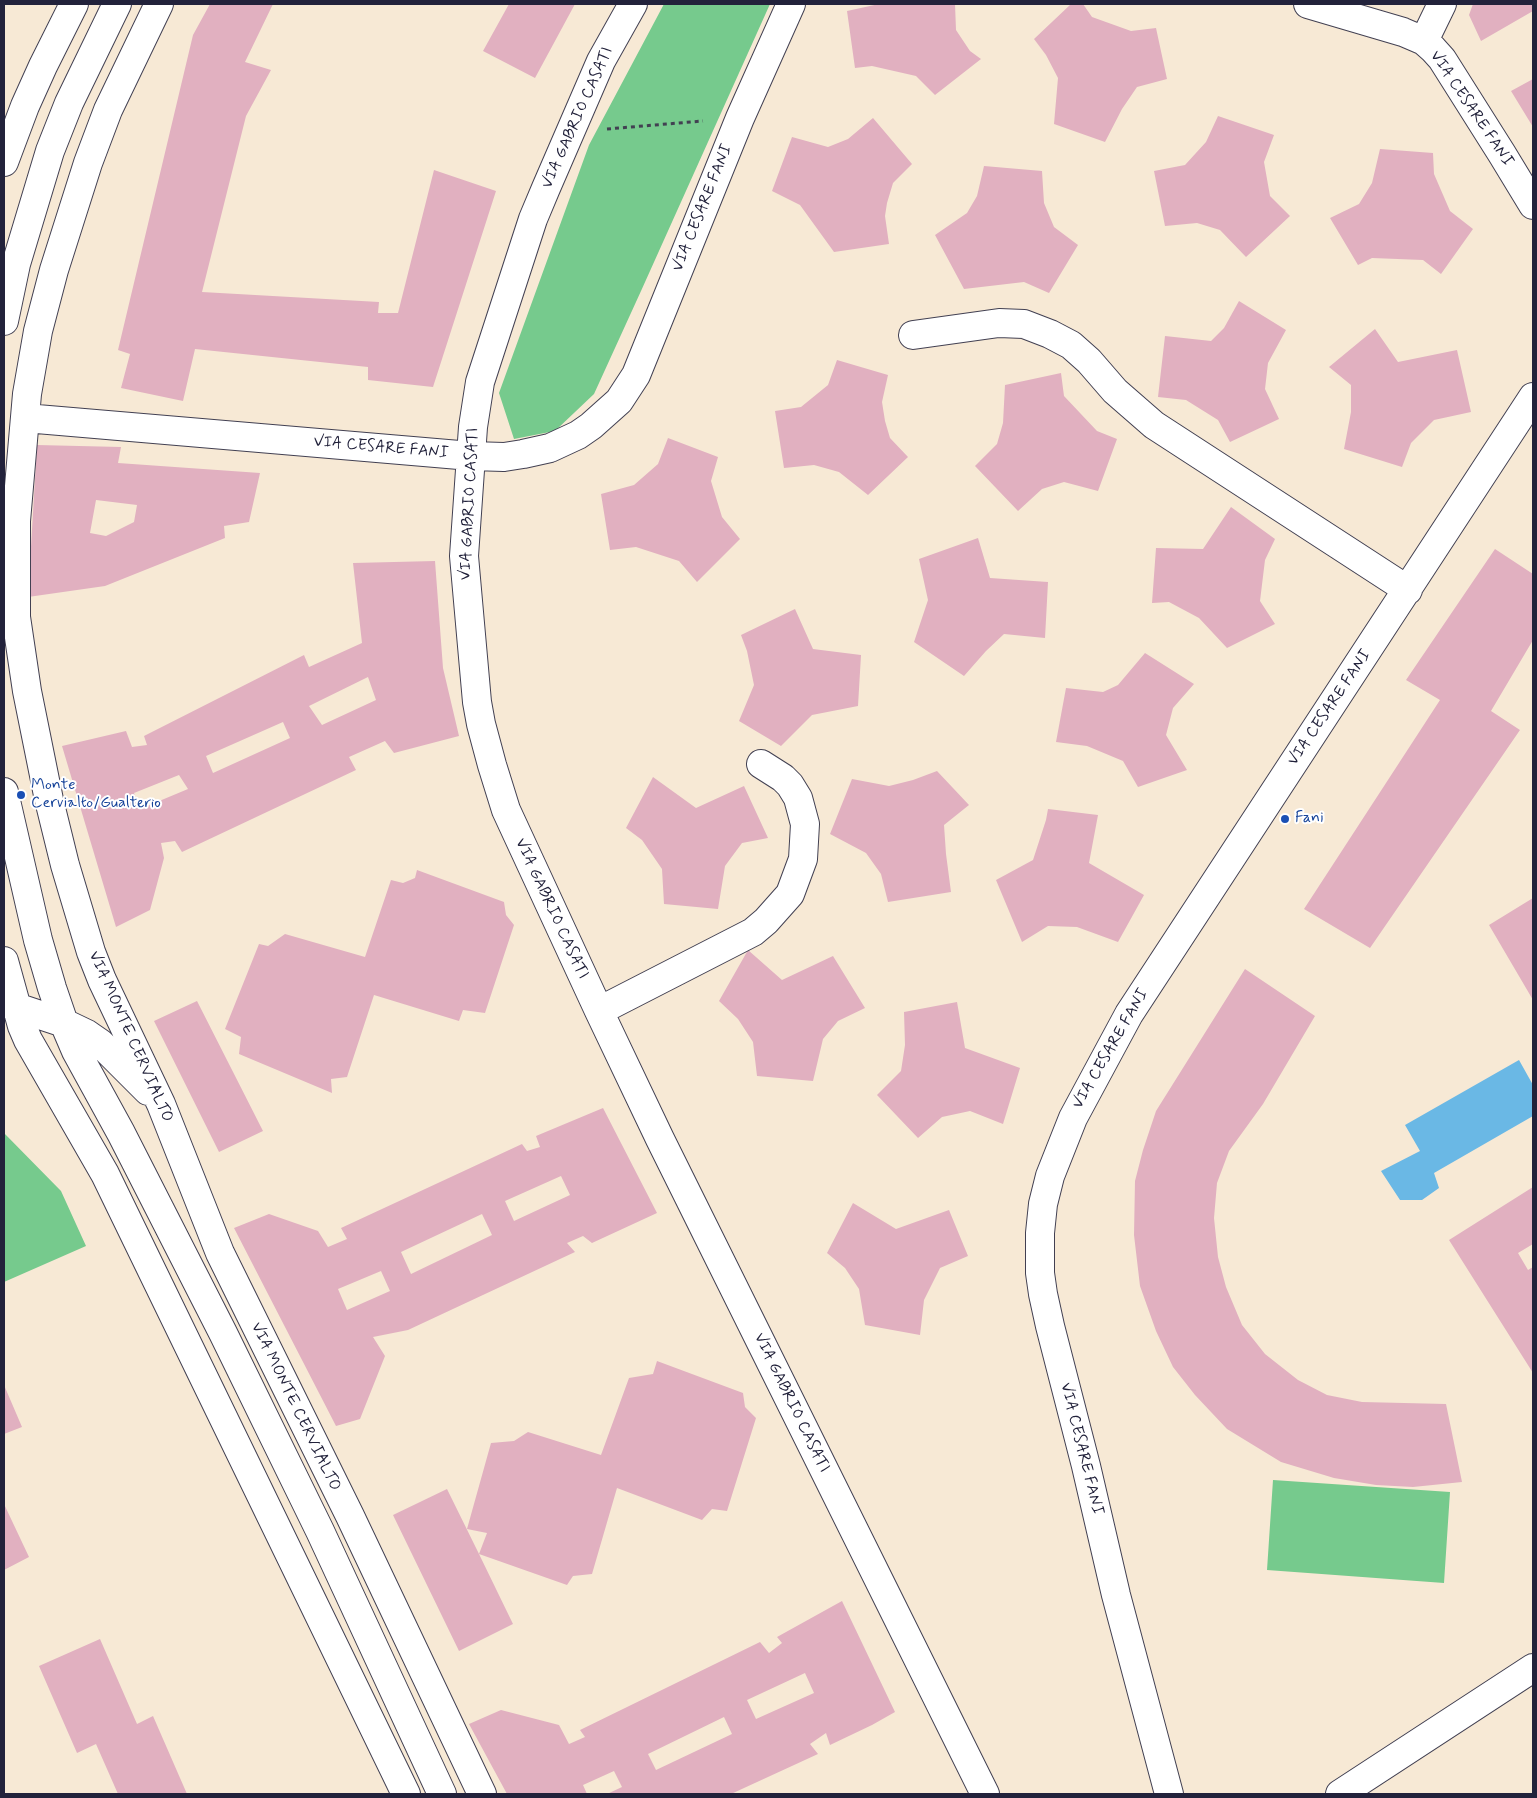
<!DOCTYPE html>
<html>
<head>
<meta charset="utf-8">
<style>
	body { margin:0 }
	#map { position:relative; width:1537px; height:1798px; overflow:hidden; background:#f7e9d5; font-family:Mynerve,sans-serif }
	canvas { display:block }
	.frame { position:absolute; inset:0; border:5px solid #22223b; pointer-events:none }
</style>
</head>
<body>
<div id="map">
<canvas width="1537" height="1798"></canvas>
<div class="frame"></div>
</div>
<script>
const g = document.querySelector('canvas').getContext('2d');
g.lineJoin = 'round';
function paint(path, color) { g.fillStyle = color; g.fill(path, 'evenodd'); }
const toPath = rows => new Path2D(rows.map(r => 'M' + r).join(''));
function stroke(path, color, width, dash) { g.strokeStyle = color; g.lineWidth = width; g.lineCap = dash ? 'butt' : 'round'; g.setLineDash(dash || []); g.stroke(path); }
function drawText(font, color, halo, rows, align = 'center') {
  g.font = font + ' Mynerve,sans-serif'; g.lineWidth = 4; g.setLineDash([]); g.textBaseline = 'middle'; g.strokeStyle = halo; g.fillStyle = color; for (const [text, x, y, turn = 0] of rows) {
    g.save(); g.translate(x, y); g.rotate((+turn || 0) * Math.PI / 180); g.textAlign = isNaN(turn) ? turn : align; if (halo) g.strokeText(text, 0, 0); g.fillText(text, 0, 0); g.restore();
  }
}
paint(toPath([
	[664,4,770,4,641,291,594,394,555,431,514,439,499,393,589,145],
	[4,1133,61,1191,86,1246,4,1282],
	[1273,1480,1450,1492,1444,1583,1267,1570]
]), '#76ca8d');
paint(toPath([
	[1519,1060,1533,1085,1533,1116,1434,1173,1439,1188,1422,1200,1400,1200,1381,1171,1420,1151,1405,1125]
]), '#6ab8e5');
paint(toPath([
	[210,4,273,4,245,62,271,70,246,116,202,292,379,302,378,313,398,313,434,170,496,191,433,387,368,380,368,367,195,349,183,401,121,388,130,354,118,350,193,35],
	[509,4,575,4,535,78,483,51],
	[879,4,955,4,956,30,970,51,981,59,935,95,916,76,872,66,855,68,847,11],
	[1071,4,1083,4,1092,17,1131,31,1156,28,1167,79,1137,87,1122,109,1105,142,1054,124,1058,78,1046,55,1034,39],
	[1473,4,1533,4,1533,11,1481,41,1469,15],
	[1533,79,1533,127,1511,91],
	[1218,116,1274,135,1264,162,1270,196,1290,216,1246,257,1220,230,1197,223,1165,226,1154,171,1185,165,1206,142],
	[873,118,912,164,893,183,887,203,885,216,889,244,834,252,800,205,772,191,792,137,828,147,848,139],
	[1380,149,1433,153,1434,174,1450,211,1473,229,1441,274,1423,260,1372,258,1358,265,1330,218,1359,204,1372,183],
	[984,166,1042,171,1044,203,1054,227,1078,245,1049,293,1024,282,964,289,935,235,967,213,977,196],
	[1239,301,1286,330,1268,363,1265,389,1279,419,1230,442,1218,420,1186,400,1158,397,1165,336,1211,341,1224,328],
	[1375,329,1398,362,1457,350,1471,412,1434,420,1411,443,1402,467,1344,449,1351,412,1351,385,1329,367],
	[837,360,888,375,882,402,885,421,890,438,908,457,868,495,839,472,814,465,784,468,775,411,801,407,828,385],
	[1061,373,1064,396,1097,431,1117,439,1098,491,1064,482,1042,489,1018,511,975,466,997,444,1003,423,1005,385],
	[668,438,718,457,711,481,722,517,740,539,697,582,679,561,636,547,610,550,601,494,634,485,658,464],
	[37,445,121,447,118,463,260,473,249,522,224,526,225,538,105,586,28,597],
	[96,500,137,505,134,522,106,536,90,533],
	[1231,507,1275,539,1265,560,1260,601,1275,624,1227,648,1199,618,1169,602,1152,603,1156,548,1203,549],
	[978,538,990,578,1048,582,1045,638,1004,634,986,651,964,676,914,642,928,600,919,559],
	[1495,549,1533,574,1533,640,1491,711,1520,730,1370,948,1304,909,1440,700,1406,680],
	[435,561,443,668,459,736,394,753,385,741,349,757,356,770,182,852,175,841,161,843,164,858,150,910,116,927,62,746,126,731,132,747,147,745,144,736,304,655,309,667,362,643,353,563],
	[368,677,376,700,322,725,309,706],
	[283,722,290,738,213,773,206,756],
	[179,775,188,789,140,809,134,793],
	[795,609,813,649,861,655,858,706,812,715,781,746,739,721,754,685,747,651,741,635],
	[1145,653,1194,684,1173,708,1166,735,1187,770,1138,787,1123,761,1087,746,1056,742,1066,688,1103,692,1118,685],
	[937,771,969,805,944,825,946,854,951,892,888,902,881,874,866,853,830,834,852,779,889,786,913,780],
	[653,777,696,808,744,786,768,838,742,843,725,866,718,909,664,904,662,869,642,840,626,828],
	[1048,809,1098,815,1089,863,1144,895,1118,942,1077,927,1048,926,1022,942,996,880,1033,860,1046,820],
	[417,870,504,902,506,915,514,925,485,1013,463,1010,459,1021,374,995,347,1077,331,1079,332,1093,239,1054,241,1037,225,1029,259,944,268,946,285,934,365,957,391,880,403,883,415,878],
	[1533,898,1533,1000,1489,925],
	[748,950,782,980,833,956,865,1008,838,1021,823,1039,813,1081,757,1076,753,1042,738,1019,719,1001],
	[1245,969,1315,1016,1263,1104,1229,1151,1217,1183,1214,1218,1218,1257,1226,1287,1242,1325,1265,1354,1298,1380,1327,1395,1362,1402,1446,1404,1462,1482,1413,1487,1376,1485,1334,1478,1281,1462,1227,1429,1195,1395,1173,1367,1156,1331,1140,1286,1134,1235,1135,1181,1143,1150,1156,1111],
	[197,1001,263,1131,219,1152,154,1021],
	[957,1002,965,1048,1020,1068,1003,1124,970,1111,942,1117,918,1138,877,1095,901,1071,905,1045,904,1012],
	[603,1108,657,1213,592,1243,583,1236,567,1243,575,1252,408,1330,373,1337,385,1356,360,1419,336,1426,234,1228,269,1214,318,1231,328,1247,347,1239,341,1228,522,1144,527,1151,540,1147,536,1136],
	[561,1176,570,1195,514,1221,505,1201],
	[482,1214,492,1235,411,1274,401,1252],
	[381,1271,390,1291,347,1310,338,1289],
	[1533,1187,1533,1244,1518,1253,1528,1270,1533,1267,1533,1373,1449,1240],
	[853,1203,896,1229,949,1210,968,1256,940,1268,924,1300,920,1335,865,1325,859,1289,845,1268,827,1253],
	[657,1361,743,1393,745,1407,756,1418,727,1511,712,1509,702,1520,617,1488,592,1574,573,1576,567,1585,479,1554,513,1624,459,1651,393,1515,447,1489,479,1554,487,1533,467,1529,491,1443,514,1441,528,1432,601,1455,629,1378,653,1374],
	[4,1385,22,1427,4,1434],
	[4,1504,29,1557,4,1570],
	[842,1601,895,1712,872,1725,830,1745,826,1733,810,1744,818,1754,731,1794,607,1794,622,1787,614,1771,583,1785,587,1794,507,1794,469,1724,501,1710,559,1725,569,1744,585,1737,580,1730,760,1642,769,1653,782,1643,777,1637],
	[805,1673,814,1693,756,1719,747,1700],
	[724,1717,732,1734,656,1770,648,1754],
	[100,1639,137,1724,153,1716,187,1794,118,1794,96,1744,77,1753,39,1666]
]), '#e1b0c0');
const minor = toPath([
	[159,4,108,110,88,163,54,270,38,331,27,394,16,521,16,617,27,691,49,800,65,865,91,952,102,980,161,1104,220,1253,350,1516,482,1794],
	[633,4,601,61,546,188,533,219,480,382,473,427,464,556,477,702,481,724,492,765,506,810,599,1011,660,1139,985,1794],
	[1308,4,1403,32,1424,41,1433,49,1442,59,1502,154,1533,205],
	[1424,41,1442,4],
	[4,162,25,106,43,66,74,4],
	[4,321,16,264,50,151,69,103,117,4],
	[913,335,999,323,1024,324,1050,334,1071,345,1089,361,1115,391,1154,425,1408,590],
	[25,418,471,456,504,457,523,454,550,448,578,435,591,426,619,401,636,375,740,118,791,4],
	[4,792,38,940,52,988,64,1023,76,1051,121,1133,223,1333,320,1531,442,1794],
	[4,961,22,1026,28,1040,105,1174,406,1794],
	[4,1003,64,1023,87,1034,100,1043,148,1091],
	[599,1011,753,932,766,921,790,894,803,859,805,824,798,798,790,785,783,778,761,764],
	[1169,1794,1116,1595,1086,1466,1050,1326,1043,1294,1040,1273,1040,1233,1043,1204,1050,1176,1073,1118,1129,1014,1533,397],
	[1340,1794,1533,1668]
]);
stroke(minor, '#424052', 30);
stroke(toPath([
	[607,129,703,121]
]), '#424052', 3, [4, 4]);
stroke(minor, '#fff', 28);
for (const [x, y, r, color] of [
	[21,795,5,"#1a4fb4"],
	[1285,819,5,"#1a4fb4"]
]) { const dot = new Path2D(); dot.arc(x, y, r, 0, 2 * Math.PI); g.fillStyle = color; g.fill(dot); stroke(dot, '#fff', 2); }
drawText('16px', '#22223b', '#fff', [
	["VIA CESARE FANI",1471,109,56],
	["VIA GABRIO CASATI",578,118,-66],
	["VIA CESARE FANI",703,208,-68],
	["VIA CESARE FANI",381,448,5],
	["VIA GABRIO CASATI",470,504,-87],
	["VIA CESARE FANI",1330,708,-56],
	["VIA GABRIO CASATI",551,909,65],
	["VIA MONTE CERVIALTO",130,1037,66],
	["VIA CESARE FANI",1111,1049,-60],
	["VIA GABRIO CASATI",791,1403,64],
	["VIA MONTE CERVIALTO",295,1407,64],
	["VIA CESARE FANI",1081,1449,76]
]);
drawText('16px', '#164399', '#fff', [
	["Monte",31,786],
	["Cervialto/Gualterio",31,804],
	["Fani",1295,819]
], 'left');
</script>
</body>
</html>
